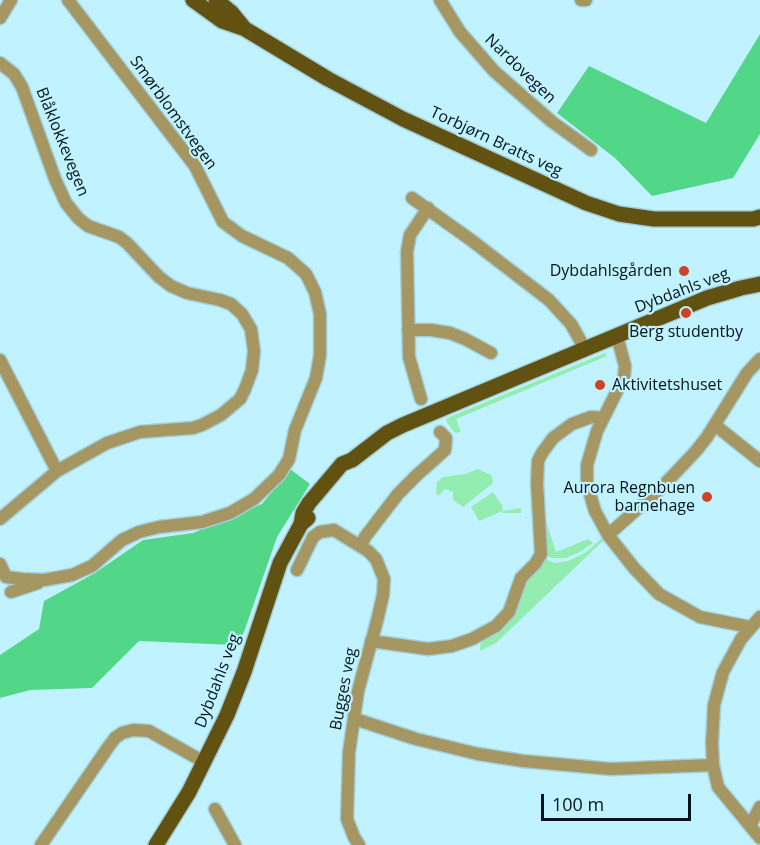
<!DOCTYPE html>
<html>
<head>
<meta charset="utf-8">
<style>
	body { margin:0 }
	#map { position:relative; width:760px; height:845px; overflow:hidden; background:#c0f3ff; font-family:"Open Sans",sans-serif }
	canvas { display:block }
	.scale { position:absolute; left:541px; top:794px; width:150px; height:27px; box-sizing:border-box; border:3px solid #031519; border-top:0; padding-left:8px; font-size:18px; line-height:21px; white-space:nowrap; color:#031519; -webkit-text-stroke:4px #c0f3ff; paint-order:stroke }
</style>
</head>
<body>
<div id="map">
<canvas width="760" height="845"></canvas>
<div class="scale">100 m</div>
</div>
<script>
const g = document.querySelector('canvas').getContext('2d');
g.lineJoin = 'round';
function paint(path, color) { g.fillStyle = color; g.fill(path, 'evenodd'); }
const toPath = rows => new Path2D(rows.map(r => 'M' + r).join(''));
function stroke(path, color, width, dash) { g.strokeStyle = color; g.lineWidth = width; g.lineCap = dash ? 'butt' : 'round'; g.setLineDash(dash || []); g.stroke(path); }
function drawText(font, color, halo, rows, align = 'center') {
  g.font = font + ' "Open Sans",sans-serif'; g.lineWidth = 4.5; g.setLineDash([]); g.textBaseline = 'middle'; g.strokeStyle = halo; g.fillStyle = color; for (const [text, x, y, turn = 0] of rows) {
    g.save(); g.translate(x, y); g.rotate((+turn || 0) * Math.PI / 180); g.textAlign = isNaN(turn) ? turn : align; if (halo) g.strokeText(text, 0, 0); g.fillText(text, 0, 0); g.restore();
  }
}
paint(toPath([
	[605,353,607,356,456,419,461,432,455,433,446,421,447,418],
	[478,469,491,475,493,481,492,484,463,507,453,500,453,492,445,489,438,496,436,493,437,482,443,477,465,474],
	[493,492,502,505,503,511,521,508,521,513,503,513,503,511,479,521,471,507],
	[545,518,556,552,588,539,593,543,580,552,566,558,551,558,544,553],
	[602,538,604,540,496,643,480,651,481,639,491,634,520,586,543,557,554,563,568,561,585,553]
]), '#93edb1');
paint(toPath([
	[760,34,760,134,733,178,652,196,615,158,557,113,589,66,706,123],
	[290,469,310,484,277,537,244,632,235,645,139,641,92,688,30,690,0,698,0,655,39,629,44,601,95,573,143,540,193,533,262,504]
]), '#52d688');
const minor = toPath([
	[440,0,460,32,494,71,551,121,591,150],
	[581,0,586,0],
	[0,18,11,0],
	[0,63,14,74,22,87,55,179,66,203,78,218,88,226,119,237,127,243,159,277,171,286,187,293,220,300,231,304,242,314,251,329,254,351,252,370,245,389,240,399,221,415,202,425,193,428,140,432,107,443,57,471,0,519],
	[412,198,471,240,549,300,571,324,585,349],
	[408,330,431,330,450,333,465,339,491,353],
	[617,336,625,366,624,377,597,431,587,465,587,484,595,511,608,535,634,568,659,594,700,617,750,627],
	[0,360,57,471],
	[421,399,409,357,407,252,410,235,428,208],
	[715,425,760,461],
	[608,535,661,488,696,451,707,437,747,373,760,359],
	[361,546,365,537,398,494,417,475,445,450,446,438,440,432],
	[0,564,6,577,22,579,44,580,72,575,92,566,122,540,139,532,159,527,202,522,230,513,254,499,279,475,289,459,295,430,316,378,320,355,320,314,315,292,306,274,288,258,242,236,223,222,195,166,68,0],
	[297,570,313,537,320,532,334,530,368,551,376,559,384,579,383,595,377,621,358,691,349,752,347,819,354,837,359,845],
	[11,592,38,583],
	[760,617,741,639,723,672,714,705,712,743,713,765,718,787,760,838],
	[371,641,428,649,452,646,472,639,496,626,509,612,521,578,535,564,541,554,537,483,538,461,542,453,553,438,572,424,591,417,603,418],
	[355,719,416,739,478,754,523,761,611,769,713,765],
	[215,809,235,845],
	[750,826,760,807],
	[41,845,109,746,115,738,122,733,133,730,149,731,204,762]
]);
const major = toPath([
	[193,0,222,21,245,29,328,79,403,119,586,203,619,214,654,219,753,219,760,217],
	[216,0,231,12,245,29],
	[301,524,303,513,309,503,342,464,352,460,387,433,403,425,707,298,741,288,760,284],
	[156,845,189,792,227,715,244,672,280,563,301,524,308,518]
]);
stroke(minor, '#a2cfda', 15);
stroke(major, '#a2cfda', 18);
stroke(minor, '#a59662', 12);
stroke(major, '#625212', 15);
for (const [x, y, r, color] of [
	[684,271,6,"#ce4324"],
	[686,313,6,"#ce4324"],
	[600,385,6,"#ce4324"],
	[707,497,6,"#ce4324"]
]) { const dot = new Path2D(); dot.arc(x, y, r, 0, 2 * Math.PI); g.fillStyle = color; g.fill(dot); stroke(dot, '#c0f3ff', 2); }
drawText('16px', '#031519', '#c0f3ff', [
	["Nardovegen",520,69,44],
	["Smørblomstvegen",173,113,54],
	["Blåklokkevegen",62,142,68],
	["Torbjørn Bratts veg",496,142,25],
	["Dybdahls veg",682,291,-21],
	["Dybdahls veg",218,681,-69],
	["Bugges veg",344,689,-79]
]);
drawText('16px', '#031519', '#c0f3ff', [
	["Dybdahlsgården",672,271],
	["Berg studentby",686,332,"center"],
	["Aktivitetshuset",612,385,"left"],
	["Aurora Regnbuen",695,488],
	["barnehage",695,506]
], 'right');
</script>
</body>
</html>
